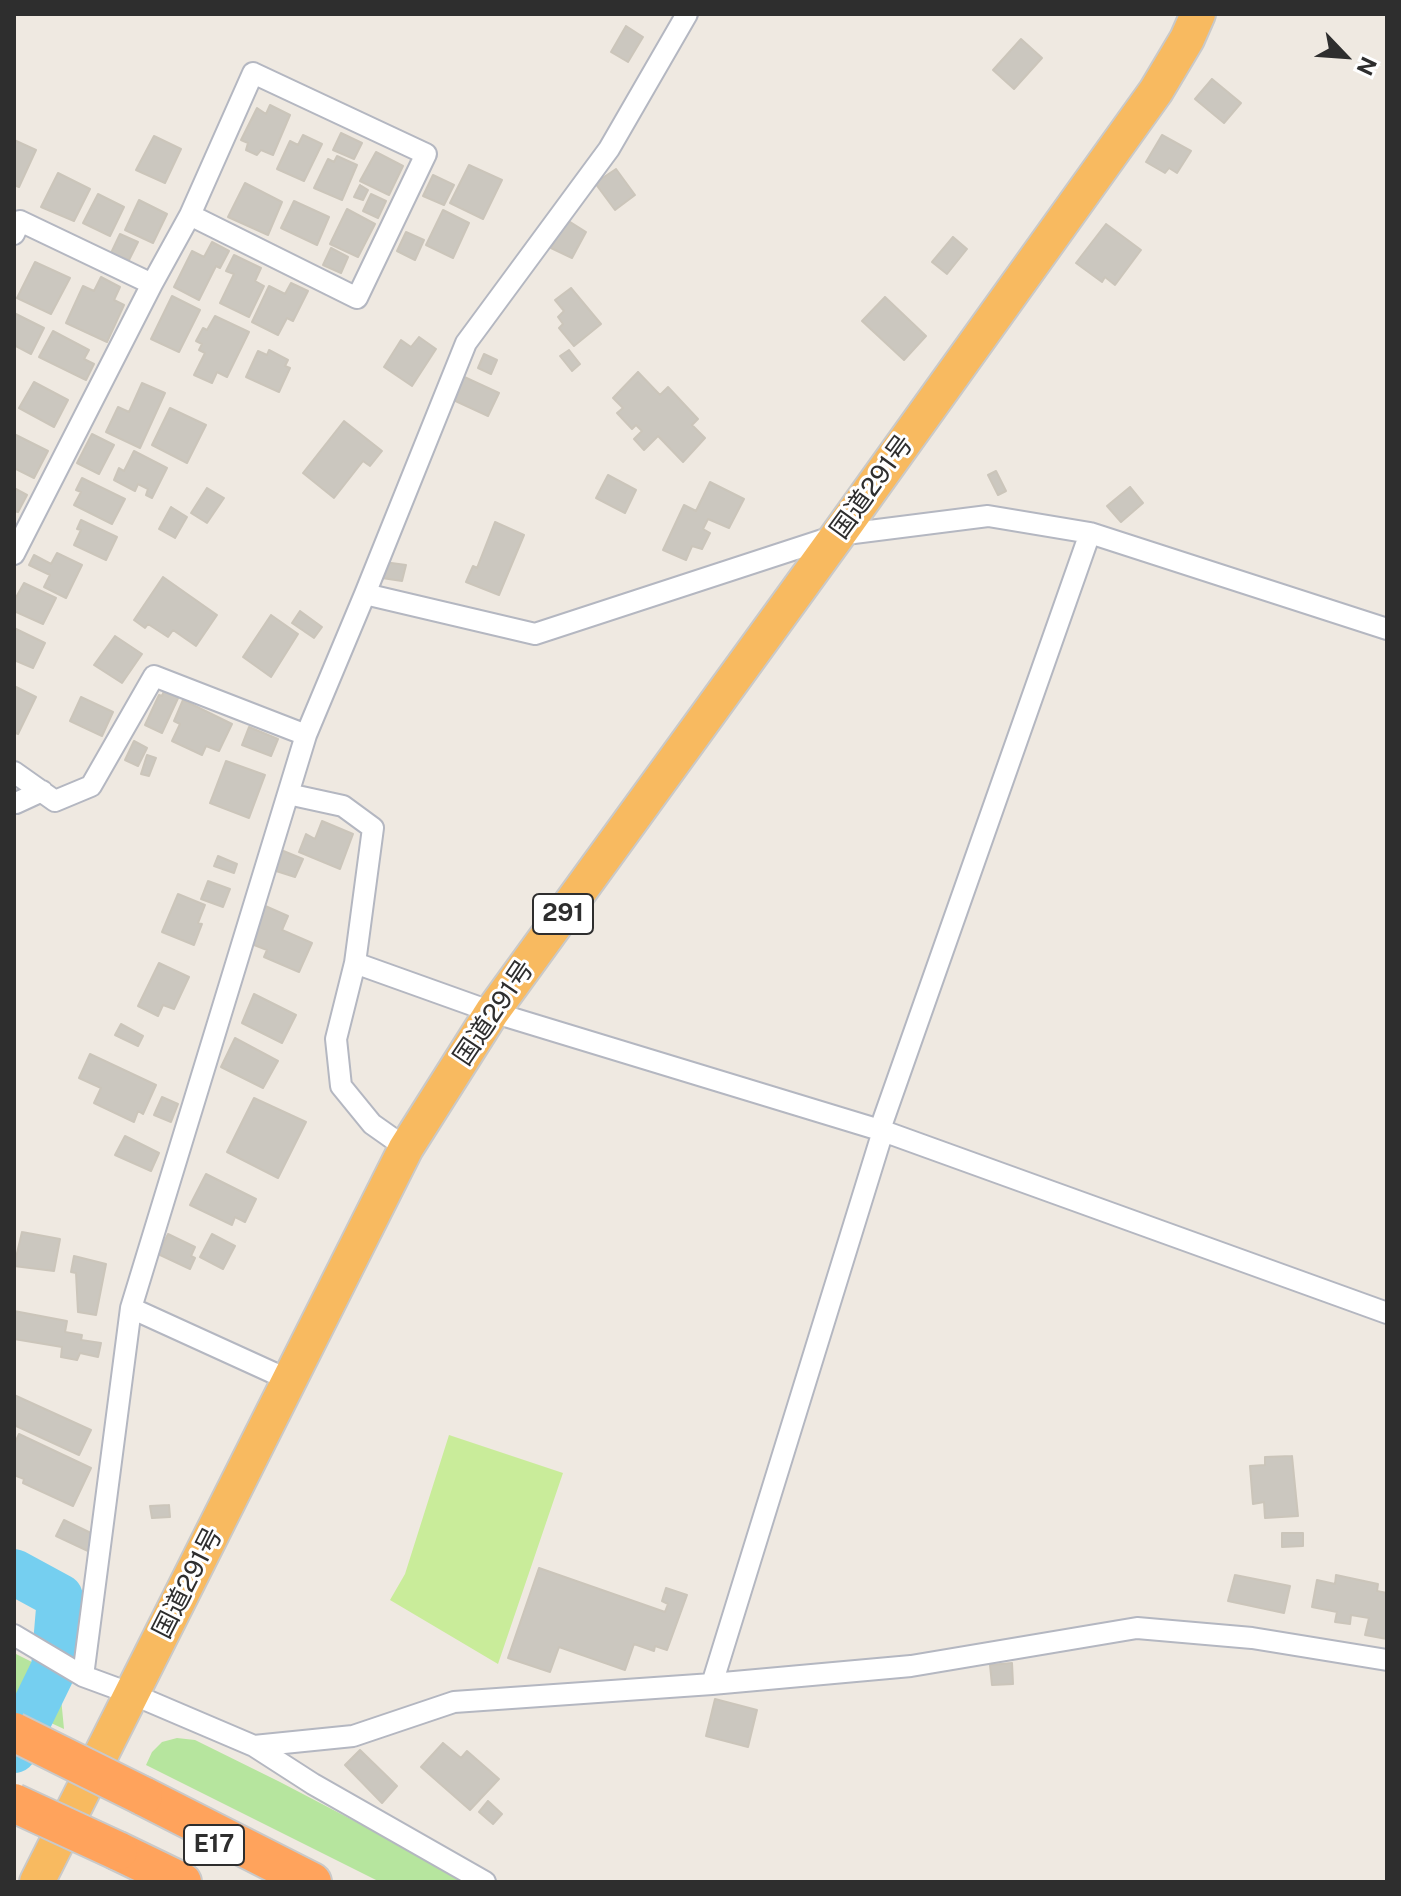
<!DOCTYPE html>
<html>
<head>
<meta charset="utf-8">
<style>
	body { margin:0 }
	#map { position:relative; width:1401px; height:1896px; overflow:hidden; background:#efe9e1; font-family:"Public Sans",sans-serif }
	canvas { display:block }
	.frame { position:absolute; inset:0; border:16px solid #2e2e2e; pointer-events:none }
	.north { position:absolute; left:1305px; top:16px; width:80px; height:80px; -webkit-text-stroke:6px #fff; paint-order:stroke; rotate:115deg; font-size:22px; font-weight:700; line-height:32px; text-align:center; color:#2e2e2e }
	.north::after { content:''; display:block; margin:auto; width:28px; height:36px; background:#2e2e2e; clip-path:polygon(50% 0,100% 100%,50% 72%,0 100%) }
</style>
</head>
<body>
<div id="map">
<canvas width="1401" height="1896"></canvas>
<div class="frame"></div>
<div class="north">N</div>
</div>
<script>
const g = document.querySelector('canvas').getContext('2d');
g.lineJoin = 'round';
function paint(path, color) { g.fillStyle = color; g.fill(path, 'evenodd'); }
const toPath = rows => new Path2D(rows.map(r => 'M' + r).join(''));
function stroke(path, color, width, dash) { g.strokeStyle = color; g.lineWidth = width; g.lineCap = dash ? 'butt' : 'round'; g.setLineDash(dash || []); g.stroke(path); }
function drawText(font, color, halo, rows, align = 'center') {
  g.font = font + ' "Public Sans","Noto Sans JP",sans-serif'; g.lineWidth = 6; g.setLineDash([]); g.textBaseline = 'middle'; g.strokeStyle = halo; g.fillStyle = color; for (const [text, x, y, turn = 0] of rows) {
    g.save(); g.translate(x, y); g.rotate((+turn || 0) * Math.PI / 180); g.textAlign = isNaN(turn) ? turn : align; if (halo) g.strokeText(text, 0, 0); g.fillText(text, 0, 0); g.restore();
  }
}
paint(toPath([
	[14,1653,32,1662,29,1685,17,1709,14,1707],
	[54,1675,59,1677,64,1729,38,1717,43,1705,59,1705,57,1694,47,1693],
	[177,1738,195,1740,280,1782,471,1882,380,1882,146,1765,152,1752,162,1742]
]), '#b6e59e');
paint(toPath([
	[449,1435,563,1473,498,1664,390,1600,405,1574]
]), '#c9ec9a');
stroke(toPath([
	[14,1572,60,1597,54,1668,14,1750]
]), '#75cff0', 46);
const building = toPath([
	[626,26,643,37,628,62,611,52,626,26],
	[1021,39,1042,58,1014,89,993,70,1021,39],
	[1212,79,1241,103,1224,123,1195,99,1212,79],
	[270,105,290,115,273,155,261,150,257,155,246,150,248,143,241,140,257,108,266,114,270,105],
	[341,133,362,143,354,159,333,150,341,133],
	[303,135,322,144,304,181,277,169,290,141,298,145,303,135],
	[1162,135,1191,151,1177,173,1169,168,1165,173,1146,162,1162,135],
	[154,136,181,149,165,183,136,170,154,136],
	[14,140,36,150,19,187,14,185,14,140],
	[376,152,403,166,389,195,360,181,376,152],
	[337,156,357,165,342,200,314,188,328,159,334,162,337,156],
	[469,165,502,180,483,219,450,203,469,165],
	[616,169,635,195,615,210,595,183,616,169],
	[58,173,90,189,74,221,41,207,58,173],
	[433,175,454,185,444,205,423,196,433,175],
	[245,183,282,202,268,235,228,217,245,183],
	[360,185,368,190,363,200,354,197,360,185],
	[98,194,124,207,110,236,83,223,98,194],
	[371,194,386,201,378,218,363,211,371,194],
	[139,200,167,214,153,243,125,230,139,200],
	[294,201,329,217,317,245,281,228,294,201],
	[347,209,375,224,358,257,330,244,347,209],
	[443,210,469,223,453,258,426,245,443,210],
	[567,220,586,232,572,258,551,248,567,220],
	[1106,224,1141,250,1115,285,1105,277,1102,282,1076,263,1106,224],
	[406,232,424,240,415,260,397,251,406,232],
	[120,234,138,242,129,260,111,253,120,234],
	[953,237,967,249,947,274,932,262,953,237],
	[212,242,229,251,220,268,216,266,199,300,174,287,192,251,204,257,212,242],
	[331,248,348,257,341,273,323,265,331,248],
	[234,255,261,268,255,281,264,286,249,317,220,303,234,274,226,271,234,255],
	[35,262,70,278,51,314,17,298,35,262],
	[101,277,120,287,114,300,124,305,107,342,66,323,83,286,94,291,101,277],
	[291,283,308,291,293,321,287,318,278,335,252,322,269,286,285,294,291,283],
	[571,288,601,324,574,346,559,328,563,324,558,317,564,311,555,300,571,288],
	[172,296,200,310,179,352,151,339,172,296],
	[885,297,926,336,904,360,862,321,885,297],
	[14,313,44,328,31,354,14,345,14,313],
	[215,316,249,332,227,377,217,372,212,383,194,375,205,353,199,350,202,344,196,341,203,328,207,330,215,316],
	[53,331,89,350,84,359,94,364,86,380,39,357,53,331],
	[419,337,436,349,412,386,384,367,401,340,411,347,419,337],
	[269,350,288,360,285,366,290,368,279,392,246,377,258,351,267,355,269,350],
	[569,350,580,364,572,371,560,356,569,350],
	[484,354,497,360,491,374,478,368,484,354],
	[638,372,660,395,668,387,698,419,692,425,705,438,683,462,658,436,644,450,634,439,642,431,636,425,632,429,617,413,623,408,613,398,638,372],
	[460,375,499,393,488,416,449,398,460,375],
	[34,382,68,400,54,427,19,408,34,382],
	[142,383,165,393,140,448,106,432,118,407,129,412,142,383],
	[170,408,206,425,187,463,152,445,170,408],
	[344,421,382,451,370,466,363,461,334,498,303,473,344,421],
	[14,434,48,451,34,478,14,468,14,434],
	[92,434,114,445,99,474,77,463,92,434],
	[134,451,167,468,152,498,146,495,148,489,138,484,135,491,114,480,119,468,124,471,134,451],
	[996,471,1006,491,998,495,988,475,996,471],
	[608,475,636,490,625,513,596,498,608,475],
	[82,478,125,499,112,524,74,505,81,492,76,490,82,478],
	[710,482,744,499,729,528,708,519,703,529,710,533,702,549,692,546,686,560,663,550,684,505,696,511,710,482],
	[1130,487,1143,503,1121,522,1107,506,1130,487],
	[14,488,27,495,18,512,14,511,14,488],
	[207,488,224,498,207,523,191,513,207,488],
	[171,507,187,517,175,538,159,529,171,507],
	[81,520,117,537,106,560,74,545,81,530,77,529,81,520],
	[495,522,524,535,499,595,466,582,473,566,477,568,495,522],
	[57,553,82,565,66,598,44,587,50,575,29,565,34,555,51,564,57,553],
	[384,562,406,565,402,581,382,578,384,562],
	[163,577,217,615,196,646,173,630,168,637,148,624,145,628,134,620,163,577],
	[24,583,56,598,43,624,14,611,14,601,24,583],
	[300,611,322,627,314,638,292,623,300,611],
	[271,615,298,634,271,677,243,657,271,615],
	[14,628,45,643,33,668,14,660,14,628],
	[115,636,142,654,122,683,94,665,115,636],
	[14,686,36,697,18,734,14,732,14,686],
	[165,689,179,696,162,733,145,725,159,695,162,696,165,689],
	[81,697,113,712,102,736,70,721,81,697],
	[183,700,232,724,219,751,206,746,202,755,172,741,180,724,174,721,183,700],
	[249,727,278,739,271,756,242,745,249,727],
	[134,741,147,748,138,766,125,760,134,741],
	[147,755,156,758,149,776,141,774,147,755],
	[226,761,265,775,249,818,210,803,226,761],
	[322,821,353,834,340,869,299,852,306,834,315,839,322,821],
	[281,850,303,859,295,877,273,870,281,850],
	[218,856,237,864,234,873,214,866,218,856],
	[208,881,230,889,223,907,201,899,208,881],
	[178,894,205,905,198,923,202,924,194,945,162,932,178,894],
	[263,905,288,916,282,930,312,943,299,972,264,957,267,950,249,943,263,905],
	[159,963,189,977,174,1009,163,1005,158,1016,138,1006,159,963],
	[254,994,296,1015,282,1043,242,1023,254,994],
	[121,1024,143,1036,138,1046,115,1035,121,1024],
	[235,1038,278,1061,263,1088,221,1067,235,1038],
	[90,1054,156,1085,143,1114,138,1111,134,1122,94,1103,101,1088,79,1078,90,1054],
	[162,1097,178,1104,171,1122,154,1115,162,1097],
	[254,1098,306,1122,278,1178,227,1152,254,1098],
	[125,1136,159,1153,151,1171,115,1155,125,1136],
	[206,1174,256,1199,245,1222,235,1217,232,1225,190,1205,206,1174],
	[22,1232,60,1239,54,1271,14,1266,22,1232],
	[168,1234,195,1247,191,1256,195,1258,190,1269,158,1254,168,1234],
	[212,1234,235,1246,223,1269,200,1257,212,1234],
	[74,1256,106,1264,96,1315,78,1312,76,1273,71,1272,74,1256],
	[14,1311,67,1321,65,1332,82,1335,81,1340,101,1343,98,1357,80,1353,77,1360,61,1357,62,1347,14,1339,14,1311],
	[14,1395,91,1430,79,1455,14,1425,14,1395],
	[19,1434,91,1468,73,1506,23,1483,24,1479,14,1475,14,1445,19,1434],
	[1292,1456,1298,1516,1265,1518,1264,1502,1253,1504,1250,1466,1265,1465,1265,1457,1292,1456],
	[169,1505,170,1517,152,1518,150,1506,169,1505],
	[64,1520,95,1535,88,1551,56,1536,64,1520],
	[1282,1533,1303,1533,1303,1546,1282,1547,1282,1533],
	[539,1568,665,1612,668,1604,662,1601,666,1588,687,1595,667,1650,655,1646,654,1651,634,1644,625,1670,559,1647,550,1672,508,1658,539,1568],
	[1235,1575,1290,1586,1284,1613,1228,1601,1235,1575],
	[1336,1575,1378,1584,1377,1591,1387,1593,1387,1639,1365,1635,1369,1618,1351,1615,1350,1624,1335,1622,1337,1612,1312,1607,1317,1580,1335,1584,1336,1575],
	[1012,1663,1013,1684,992,1685,990,1665,1012,1663],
	[715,1699,757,1710,748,1747,706,1736,715,1699],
	[443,1743,461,1758,467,1751,499,1779,470,1810,421,1767,443,1743],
	[360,1750,397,1786,382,1803,345,1765,360,1750],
	[488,1801,502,1814,493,1824,479,1812,488,1801]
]);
paint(building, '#cbc7bf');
stroke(building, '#cbc5ba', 2);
const minor = toPath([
	[14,234,20,221,152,284],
	[14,554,152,284,190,215,253,73,426,154,357,298,190,215],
	[365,594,535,634,838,535,988,516,1090,533,1387,629],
	[14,772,55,801,91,786,154,676,306,735],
	[288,794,343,806,373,828,355,963,492,1012,883,1131,1387,1313],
	[14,802,16,803,42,791],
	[355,963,336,1039,341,1086,372,1124,406,1148],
	[879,1132,1090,533],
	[131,1308,289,1380],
	[14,1635,83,1676,132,1694,254,1746,313,1784,485,1882],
	[83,1676,131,1308,306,735,365,594,466,343,609,149,687,14],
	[712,1684,883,1131],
	[254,1746,353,1736,454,1702,712,1684,911,1666,1137,1628,1252,1638,1387,1660]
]);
const trunk = toPath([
	[37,1882,406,1148,492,1012,838,535,1156,91,1187,39,1198,14]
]);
const motorway = toPath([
	[143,1796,312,1882],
	[118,1851,182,1882]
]);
stroke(minor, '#b4b7c1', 24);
stroke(trunk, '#c9c9c9', 38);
stroke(motorway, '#c9c9c9', 42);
stroke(minor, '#fff', 20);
stroke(trunk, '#f8ba60', 34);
stroke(motorway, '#ffa35c', 38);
const motorwayBridge = toPath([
	[14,1732,143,1796],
	[14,1803,118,1851]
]);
stroke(motorwayBridge, '#c9c9c9', 42, []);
stroke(motorwayBridge, '#ffa35c', 38);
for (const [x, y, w] of [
	[563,914,60],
	[214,1845,60]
]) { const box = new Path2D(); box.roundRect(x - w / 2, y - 20, w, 40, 6); g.fillStyle = '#fff'; g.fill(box); stroke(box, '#2e2e2e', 2); }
drawText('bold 24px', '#2e2e2e', null, [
	["291",563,914],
	["E17",214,1845]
]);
drawText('26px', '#2e2e2e', '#fff', [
	["国道291号",872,487,-54],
	["国道291号",494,1013,-56],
	["国道291号",188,1583,-63]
]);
</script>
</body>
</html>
